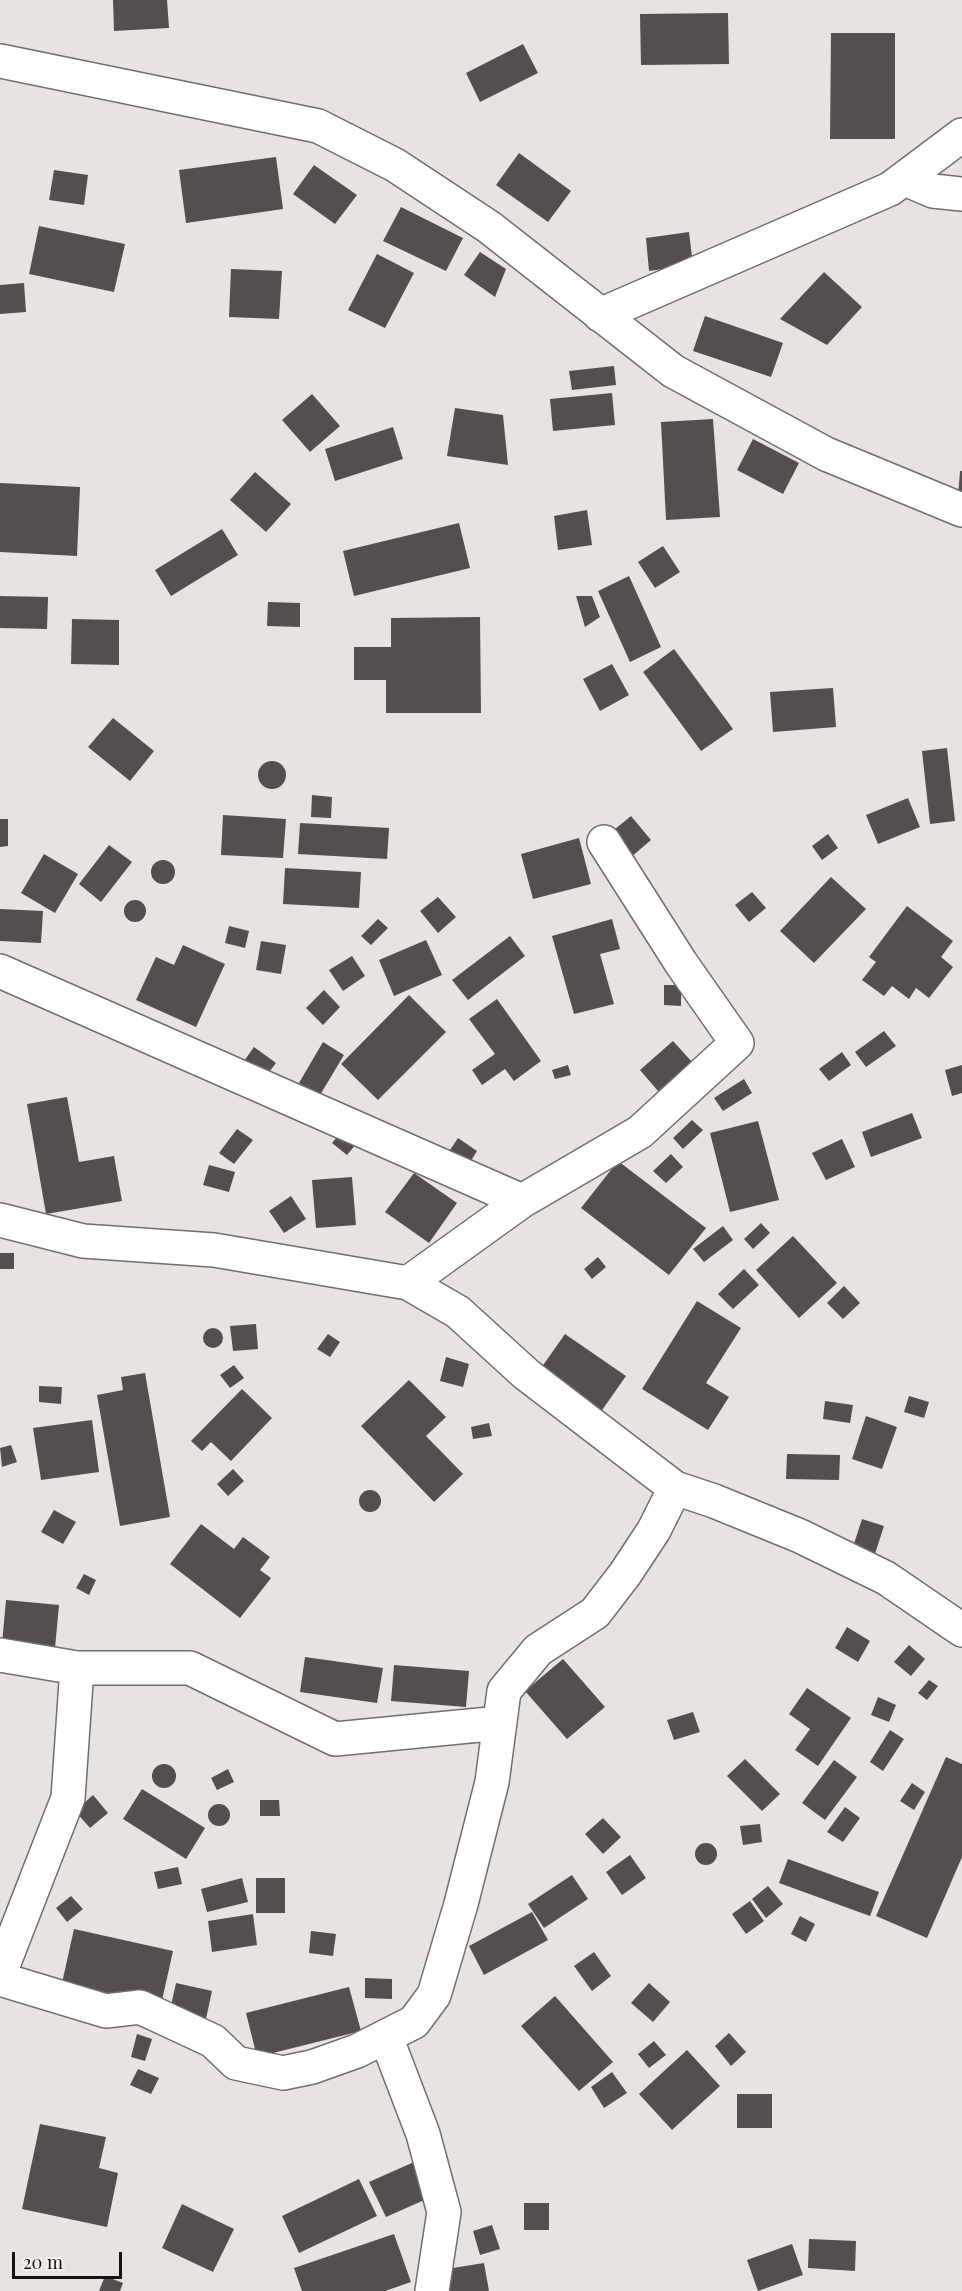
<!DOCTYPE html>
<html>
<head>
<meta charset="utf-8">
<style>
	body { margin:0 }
	#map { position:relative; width:962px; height:2291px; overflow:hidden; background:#e7e3e1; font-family:"Playfair Display",serif }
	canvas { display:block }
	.scale { position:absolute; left:12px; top:2252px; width:110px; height:27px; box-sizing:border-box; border:3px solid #131111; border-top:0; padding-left:8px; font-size:18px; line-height:21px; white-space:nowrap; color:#131111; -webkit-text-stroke:4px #f4f0ee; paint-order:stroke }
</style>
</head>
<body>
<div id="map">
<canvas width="962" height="2291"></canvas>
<div class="scale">20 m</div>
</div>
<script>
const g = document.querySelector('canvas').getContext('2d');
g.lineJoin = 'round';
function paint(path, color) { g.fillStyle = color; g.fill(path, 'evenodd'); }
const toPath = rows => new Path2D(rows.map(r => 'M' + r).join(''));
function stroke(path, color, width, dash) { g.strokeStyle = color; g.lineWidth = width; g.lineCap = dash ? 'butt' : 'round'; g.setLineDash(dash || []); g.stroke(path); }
paint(toPath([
	[113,0,167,0,169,28,114,31],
	[728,13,729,64,641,65,640,14],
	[831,33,895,33,895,139,830,139],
	[523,44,538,73,480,102,466,73],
	[519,153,571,191,548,222,496,185],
	[276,157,283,209,186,223,179,170],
	[314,165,357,195,335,224,293,194],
	[54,170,88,175,84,205,49,200],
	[401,207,463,238,446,271,383,241],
	[39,226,125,244,114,292,29,274],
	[689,232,693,265,649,271,646,238],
	[480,252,506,269,495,297,464,275],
	[377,254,414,273,385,328,348,310],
	[231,269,282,271,279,319,229,317],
	[824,272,862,307,827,345,780,319],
	[24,283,26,312,0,314,0,285],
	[705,316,783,343,771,377,693,351],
	[614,366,616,385,572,390,569,371],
	[612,393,615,425,553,431,550,399],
	[312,394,340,426,310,452,282,420],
	[455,408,503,415,508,465,447,456],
	[713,419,720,517,666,520,661,422],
	[393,427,403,459,335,481,325,449],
	[753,439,799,463,783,494,737,470],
	[960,471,962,471,962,497,958,496],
	[255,472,291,504,266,532,230,500],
	[0,483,80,487,77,556,0,552],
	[587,510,592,545,558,550,554,516],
	[459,523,470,568,354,596,343,551],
	[222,529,238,555,171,596,155,570],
	[663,546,680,572,655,588,638,562],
	[629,576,661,647,630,662,598,591],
	[0,596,48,597,47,629,0,628],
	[576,596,592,596,600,617,585,627],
	[268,602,300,603,300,627,267,626],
	[480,617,481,713,386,713,386,680,354,680,354,647,391,647,391,618],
	[72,619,119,620,119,665,71,664],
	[674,649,733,729,701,751,643,672],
	[612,664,629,695,600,711,583,679],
	[833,688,836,727,773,732,770,692],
	[113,718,154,751,130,781,88,747],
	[947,748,955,821,930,824,922,751],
	'258 775a14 14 0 1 1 28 0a14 14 0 1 1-28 0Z',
	[312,795,332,797,331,818,311,817],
	[908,798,920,827,878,844,866,815],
	[223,815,286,819,283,858,221,855],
	[631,816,651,840,630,858,609,834],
	[0,819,8,819,8,846,0,847],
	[300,823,389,828,387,859,298,854],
	[828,834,838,848,822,860,812,846],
	[579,838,591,884,533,899,521,854],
	[109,845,132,862,101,902,79,884],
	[44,854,78,874,55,913,21,893],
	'151 872a12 12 0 1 1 24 0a12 12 0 1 1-24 0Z',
	[285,868,361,872,359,908,283,904],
	[831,877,866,909,814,963,780,931],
	[752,892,766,908,749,922,735,905],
	[438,897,456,917,438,933,420,911],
	'124 911a11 11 0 1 1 22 0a11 11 0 1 1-22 0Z',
	[907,906,953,941,941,957,953,967,929,998,916,988,909,999,892,986,884,996,862,980,876,962,869,957],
	[0,909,43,911,41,943,0,941],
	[378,919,388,928,371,945,361,936],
	[612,919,620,949,600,954,614,1004,574,1014,552,936],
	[229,926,249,931,245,948,225,943],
	[510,936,525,956,468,1000,452,980],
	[426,940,442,975,394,996,379,960],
	[261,941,286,945,281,974,256,970],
	[183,945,225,964,196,1027,136,1000,156,957,174,965],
	[352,956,365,976,343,991,329,970],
	[664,985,681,985,681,1006,664,1005],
	[324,990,340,1007,323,1025,306,1008],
	[409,995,446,1032,378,1100,341,1064],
	[497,999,541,1061,514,1081,505,1069,482,1085,472,1070,495,1054,469,1019],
	[884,1031,896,1046,866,1067,855,1052],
	[673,1041,692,1062,658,1091,640,1070],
	[323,1042,344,1055,320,1095,299,1083],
	[254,1047,276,1063,266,1076,244,1061],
	[842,1052,851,1065,829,1081,819,1069],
	[568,1065,571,1075,555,1079,552,1070],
	[962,1065,962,1093,952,1096,945,1070],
	[744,1079,752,1093,723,1111,714,1098],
	[67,1097,79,1162,114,1156,122,1201,46,1214,27,1104],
	[912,1113,922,1138,871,1157,862,1132],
	[692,1120,703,1130,683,1149,673,1138],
	[758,1121,779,1200,730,1212,710,1133],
	[346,1126,361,1138,347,1155,332,1143],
	[237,1129,253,1140,234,1164,219,1153],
	[458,1138,477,1151,466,1169,446,1156],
	[842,1139,855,1167,826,1180,812,1153],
	[671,1154,683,1167,666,1183,653,1171],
	[618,1161,706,1228,669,1275,581,1208],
	[209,1165,235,1172,229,1192,203,1185],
	[414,1173,457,1203,429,1243,385,1212],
	[352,1177,356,1225,316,1228,312,1180],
	[291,1196,306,1219,284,1233,269,1211],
	[761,1223,770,1233,753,1249,744,1239],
	[723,1226,733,1240,704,1262,693,1249],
	[793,1236,837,1283,799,1318,756,1270],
	[0,1253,14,1253,14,1269,0,1269],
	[598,1257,606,1267,592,1279,584,1269],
	[744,1269,759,1285,733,1309,718,1294],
	[844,1286,860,1303,843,1319,827,1303],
	[697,1301,741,1328,706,1383,729,1397,708,1430,642,1389],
	[256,1324,258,1349,233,1351,230,1326],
	'203 1338a10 10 0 1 1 20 0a10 10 0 1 1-20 0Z',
	[328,1334,340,1342,330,1357,317,1349],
	[565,1334,626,1376,600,1413,539,1371],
	[446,1357,469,1364,463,1387,440,1381],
	[234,1365,244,1378,230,1388,220,1375],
	[145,1373,170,1517,120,1526,97,1395,123,1390,121,1377],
	[409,1380,446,1417,426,1436,463,1474,434,1502,361,1426],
	[39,1386,62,1387,61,1404,39,1402],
	[242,1389,272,1418,231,1461,211,1442,202,1451,191,1441],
	[909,1396,929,1402,924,1418,904,1412],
	[825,1401,853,1405,850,1423,823,1419],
	[866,1416,897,1427,882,1469,852,1459],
	[92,1420,99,1472,41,1480,33,1428],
	[489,1423,492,1436,473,1439,471,1427],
	[11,1445,17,1462,2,1467,0,1448],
	[787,1454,840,1455,839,1480,786,1479],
	[233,1469,244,1481,228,1496,217,1484],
	'359 1501a11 11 0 1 1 22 0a11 11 0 1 1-22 0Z',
	[54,1510,76,1522,63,1544,41,1532],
	[862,1519,884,1526,873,1560,851,1553],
	[201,1524,234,1549,243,1537,270,1557,260,1570,271,1578,240,1618,170,1564],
	[84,1574,96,1580,89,1595,76,1588],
	[6,1600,59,1605,55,1648,2,1644],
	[847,1627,870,1641,858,1662,835,1648],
	[909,1645,925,1659,911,1676,894,1662],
	[305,1657,383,1668,377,1703,300,1692],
	[563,1659,605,1707,567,1739,525,1691],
	[394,1665,469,1671,466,1707,391,1701],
	[929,1680,938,1686,927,1700,918,1693],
	[807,1688,851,1718,818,1766,795,1750,810,1729,789,1714],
	[878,1697,896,1705,889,1722,871,1715],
	[693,1712,700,1732,674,1740,667,1720],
	[890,1730,904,1739,883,1771,870,1762],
	[946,1757,962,1764,962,1857,927,1938,876,1916],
	[745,1759,780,1794,762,1811,727,1776],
	[834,1760,857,1777,825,1820,802,1803],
	'152 1776a12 12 0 1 1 24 0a12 12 0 1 1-24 0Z',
	[228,1769,234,1782,217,1790,211,1778],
	[912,1783,925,1792,914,1810,900,1801],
	[142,1789,205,1828,186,1859,123,1819],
	[93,1795,108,1813,90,1828,75,1811],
	[260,1800,279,1800,280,1816,260,1816],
	'208 1815a11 11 0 1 1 22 0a11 11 0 1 1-22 0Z',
	[845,1807,860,1818,843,1842,827,1832],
	[603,1818,621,1837,603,1854,585,1834],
	[760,1824,762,1842,743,1845,740,1826],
	'695 1854a11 11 0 1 1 22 0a11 11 0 1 1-22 0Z',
	[630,1855,646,1878,622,1895,606,1872],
	[788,1859,879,1892,870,1916,779,1883],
	[178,1867,182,1884,158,1889,154,1872],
	[572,1875,588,1899,544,1928,528,1904],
	[242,1878,248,1902,207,1912,201,1889],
	[256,1878,285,1878,285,1913,256,1913],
	[768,1886,783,1904,766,1918,752,1899],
	[71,1896,83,1909,67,1922,56,1908],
	[750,1901,764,1921,746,1934,732,1914],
	[532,1912,548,1940,484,1975,469,1946],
	[253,1914,257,1945,212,1952,208,1921],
	[800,1916,815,1924,806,1942,791,1934],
	[74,1929,173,1951,161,2005,62,1983],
	[311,1931,336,1934,333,1956,309,1953],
	[594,1952,611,1976,592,1991,574,1966],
	[365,1978,392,1979,392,1999,365,1998],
	[176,1983,212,1991,206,2019,170,2010],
	[649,1983,670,2002,653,2022,631,2003],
	[349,1987,361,2031,257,2057,246,2013],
	[555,1996,613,2062,579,2091,521,2026],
	[729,2033,746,2052,731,2066,715,2046],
	[137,2034,152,2039,145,2061,131,2057],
	[654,2041,666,2055,649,2068,638,2054],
	[687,2050,720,2086,672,2130,639,2094],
	[138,2069,159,2078,151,2094,130,2085],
	[612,2072,627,2093,604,2108,591,2087],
	[737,2094,772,2094,772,2128,737,2128],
	[40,2124,106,2137,99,2168,118,2173,107,2227,22,2209],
	[414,2162,431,2197,386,2217,369,2182],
	[359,2179,377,2216,299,2253,282,2216],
	[524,2203,549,2203,549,2230,524,2230],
	[182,2204,234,2229,213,2272,162,2248],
	[492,2225,500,2249,480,2255,473,2231],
	[394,2234,411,2282,385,2291,302,2291,294,2268],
	[809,2239,856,2241,855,2271,808,2268],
	[792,2244,803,2275,758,2291,747,2260],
	[484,2263,489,2291,443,2291,440,2270],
	[105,2276,123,2283,120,2291,99,2291]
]), '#534f4e');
const minor = toPath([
	[0,61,318,126,395,165,489,227,673,371,826,454,962,510],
	[905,179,933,191,962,194],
	[600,315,890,189,962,135],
	[0,971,522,1201],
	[0,1220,83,1241,214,1250,408,1283,458,1312,526,1374,675,1488,714,1501,800,1536,886,1578,962,1630],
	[408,1283,522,1201,640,1132,737,1043,681,963,604,842],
	[0,1655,77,1668,68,1798,0,1973],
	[77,1668,190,1668,335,1739,500,1723],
	[0,1979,106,2011,140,2007,213,2041,236,2063,283,2073,312,2067,357,2051,414,2022,434,1995,461,1904,492,1782,504,1691,538,1650,595,1613,625,1574,654,1530,675,1488],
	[386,2037,423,2134,444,2212,432,2291]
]);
stroke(minor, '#716e6c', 36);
stroke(minor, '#fff', 33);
</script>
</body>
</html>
